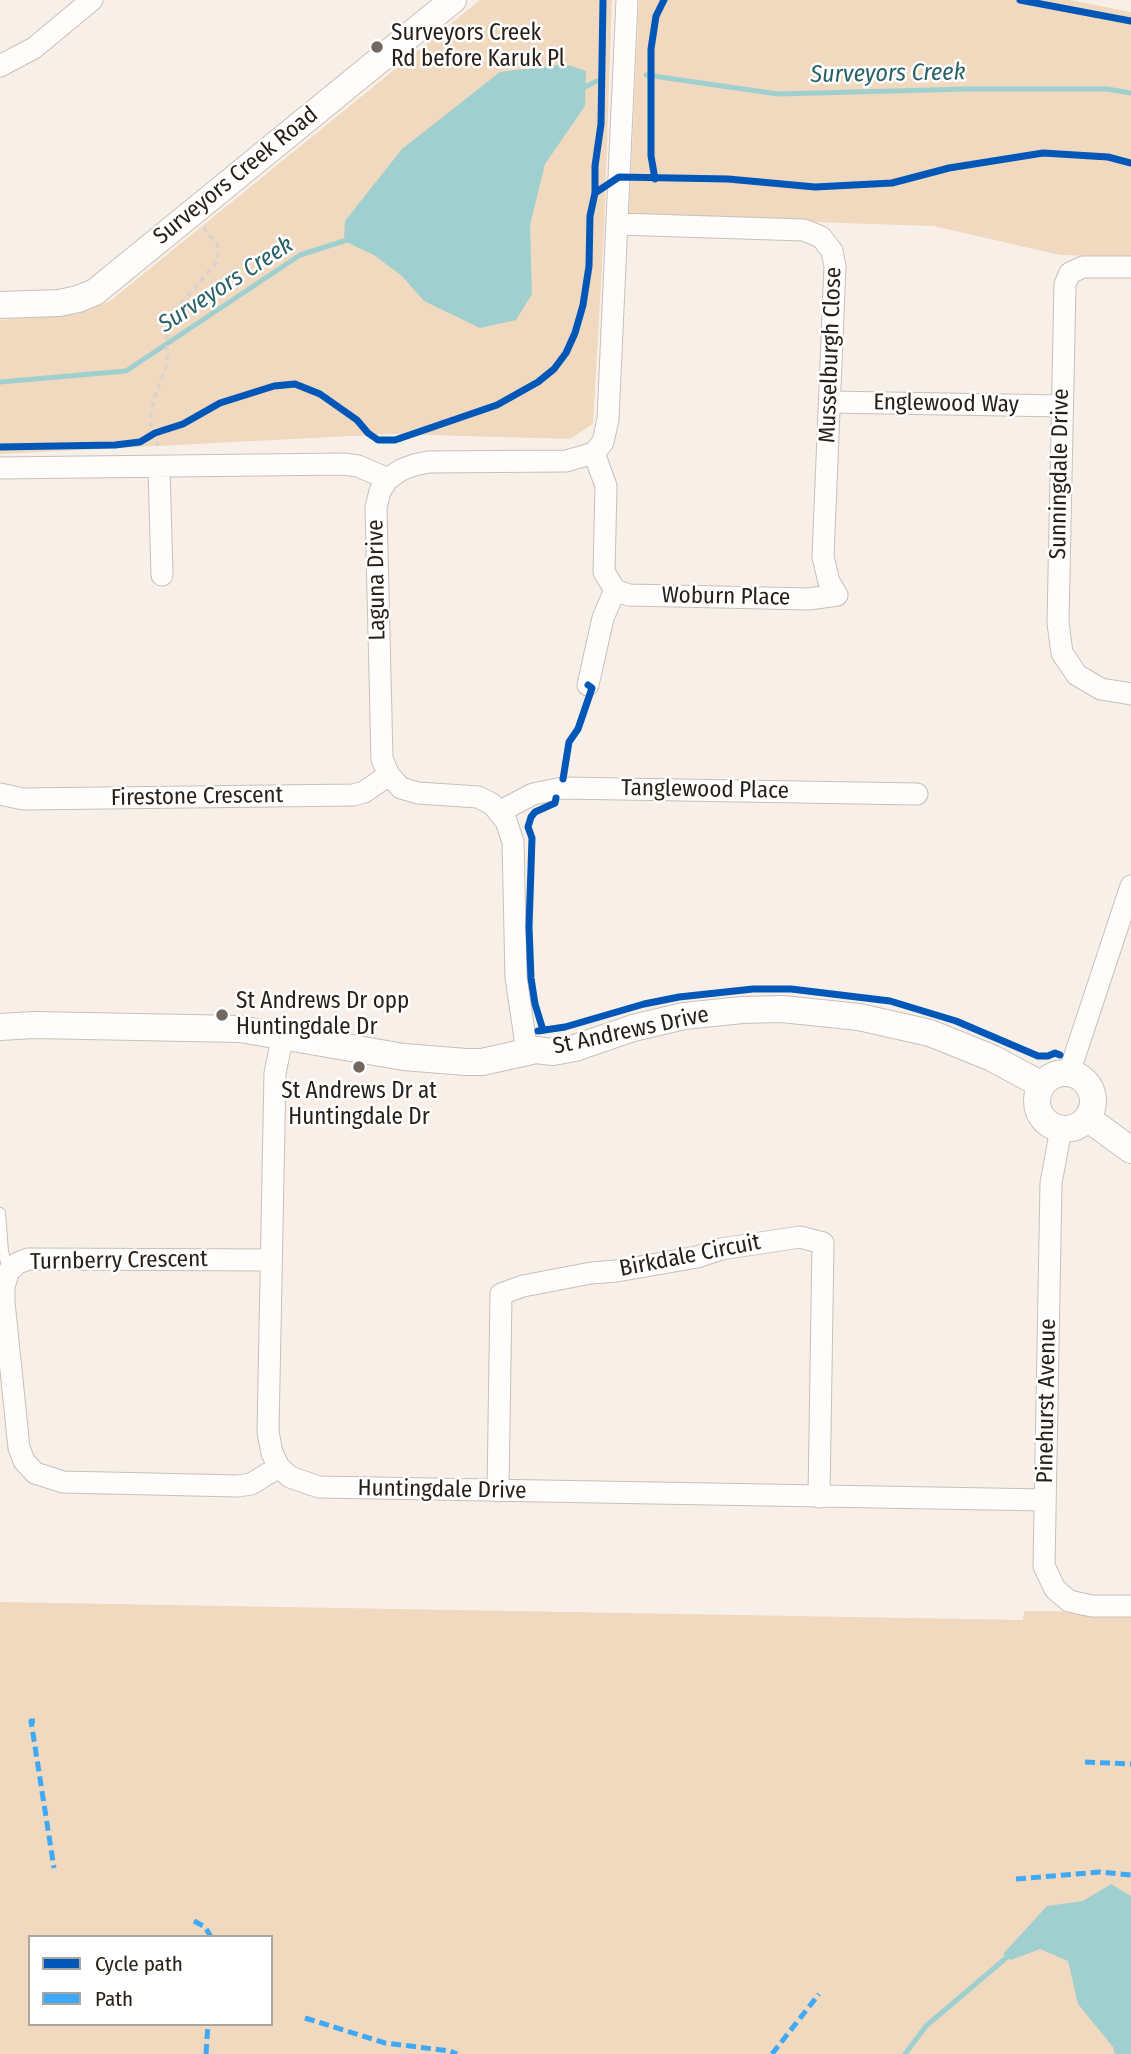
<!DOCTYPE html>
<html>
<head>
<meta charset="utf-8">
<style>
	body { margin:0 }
	#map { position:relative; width:1131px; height:2054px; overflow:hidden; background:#f8f0e8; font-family:"Fira Sans Condensed",sans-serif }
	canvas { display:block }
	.legend { position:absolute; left:28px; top:1935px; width:245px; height:91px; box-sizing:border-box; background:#fff; border:2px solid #a9a6a2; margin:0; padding:9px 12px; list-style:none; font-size:21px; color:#292117 }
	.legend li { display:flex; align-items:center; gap:14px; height:35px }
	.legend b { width:35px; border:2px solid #a9a6a2 }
</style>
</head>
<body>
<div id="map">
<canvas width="1131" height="2054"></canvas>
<ul class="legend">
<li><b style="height:9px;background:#0057b8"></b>Cycle path</li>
<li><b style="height:9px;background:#3fa9f5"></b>Path</li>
</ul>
</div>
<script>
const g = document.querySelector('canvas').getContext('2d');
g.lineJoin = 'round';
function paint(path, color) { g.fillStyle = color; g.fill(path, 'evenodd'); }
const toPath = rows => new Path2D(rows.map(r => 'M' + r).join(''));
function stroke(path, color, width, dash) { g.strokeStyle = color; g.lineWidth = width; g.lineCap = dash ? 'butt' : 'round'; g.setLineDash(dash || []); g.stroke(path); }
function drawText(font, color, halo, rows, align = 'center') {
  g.font = font + ' "Fira Sans Condensed",sans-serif'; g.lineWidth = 5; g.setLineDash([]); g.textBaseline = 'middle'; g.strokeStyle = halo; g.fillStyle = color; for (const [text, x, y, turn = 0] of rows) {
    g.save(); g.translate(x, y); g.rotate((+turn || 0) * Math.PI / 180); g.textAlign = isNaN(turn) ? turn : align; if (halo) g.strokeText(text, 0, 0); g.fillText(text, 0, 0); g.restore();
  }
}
paint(toPath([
	[480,0,612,0,604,231,593,424,570,439,392,434,0,454,0,320,77,314,110,301],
	[639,0,1070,0,1131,12,1131,257,1060,255,933,226,629,216],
	[0,1602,1023,1620,1024,1611,1131,1612,1131,2054,0,2054],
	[30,1937,271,1937,271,2024,30,2024]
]), '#f0d9bf');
paint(toPath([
	[565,64,586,71,585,106,545,164,530,225,532,294,516,320,480,328,424,301,402,276,374,255,344,241,345,221,402,149,500,72],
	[1111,1884,1131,1896,1131,2054,1115,2054,1113,2047,1078,2004,1068,1961,1040,1949,1011,1960,1003,1954,1047,1906,1083,1901]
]), '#a0cfd0');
stroke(toPath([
	[646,75,778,94,967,89,1107,89,1131,93],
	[581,89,597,81],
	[0,382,126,371,300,255,344,241,350,237],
	[905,2054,926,2026,1012,1953]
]), '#a0cfd0', 5);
const service = toPath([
	[0,1213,3,1252,9,1271]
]);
const minor = toPath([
	[0,66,34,48,92,0],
	[1131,267,1083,267,1070,273,1065,284,1058,623,1062,653,1077,675,1101,689,1131,694],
	[830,402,1062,406],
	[594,453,606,486,604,572,615,590,629,595,809,599,837,595,829,582,823,557,835,266,832,251,821,237,804,230,618,224],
	[159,467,162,575],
	[0,468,344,464,358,466,388,479],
	[588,685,603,618,615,590],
	[0,794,23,799,353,795,364,792,389,775],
	[499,812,533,794,563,788,917,794],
	[283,1035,275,1073,268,1432,272,1453,279,1467,290,1477,319,1487,1045,1500],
	[527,1052,516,977,513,842,506,821,492,804,478,797,418,793,401,788,389,775,382,759,376,508,380,491,388,479,401,470,414,465,428,462,566,461,594,453,603,442,608,419,627,0],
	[1069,1073,1131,886],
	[1061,1129,1051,1183,1044,1566,1055,1589,1069,1601,1092,1606,1131,1606],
	[271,1260,28,1259,18,1263,9,1271,4,1286,4,1302,19,1448,24,1461,35,1473,63,1482,238,1486,251,1484,279,1467],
	[498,1491,501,1294,523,1286,591,1273,617,1271,697,1257,721,1249,800,1237,823,1243,819,1497]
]);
const tertiary = toPath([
	[0,305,59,303,78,299,95,292,453,0],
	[0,1027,34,1025,240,1029,404,1057,466,1062,482,1062,536,1050,553,1052,575,1048,633,1028,684,1016,742,1010,782,1009,859,1017,930,1033,992,1058,1042,1085],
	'1037 1101a28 28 0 1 1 56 0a28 28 0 1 1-56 0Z',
	[1087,1118,1131,1150]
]);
stroke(service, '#c7c0b7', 12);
stroke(minor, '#c7c0b7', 23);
stroke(tertiary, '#c7c0b7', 28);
stroke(toPath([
	[158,446,150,420,154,399,167,364,167,327,175,311,218,260,217,244,204,228]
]), '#d6d3d0', 3.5, [5, 5]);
stroke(service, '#fefdfc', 10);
stroke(minor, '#fefdfc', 21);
stroke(tertiary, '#fefdfc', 26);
stroke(toPath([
	[35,1721,31,1721,54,1868],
	[1085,1762,1131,1764],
	[1016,1879,1100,1872,1131,1875],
	[194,1921,205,1927,211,1937],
	[305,2018,385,2043,450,2051,457,2054],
	[206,2054,208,2024],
	[772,2054,819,1994]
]), '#3fa9f5', 5, [10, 5]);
stroke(toPath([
	[1020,0,1131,21],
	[655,179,651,156,651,49,656,16,664,0],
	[595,193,619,177,728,179,815,187,892,183,949,168,1043,153,1108,157,1131,163],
	[0,447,115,445,140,442,155,433,183,424,220,403,274,386,295,384,320,394,357,420,368,433,378,440,395,440,497,405,538,382,554,369,566,353,575,333,583,305,589,266,590,216,595,193,595,166,601,124,603,0],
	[563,779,569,742,578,729,592,688,588,685],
	[543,1030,535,1004,531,978,529,927,532,838,528,827,531,817,535,812,555,803,556,798],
	[538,1031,565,1027,644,1004,679,997,753,989,791,989,890,1001,956,1021,1038,1056,1048,1056,1055,1053,1060,1055]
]), '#0057b8', 7);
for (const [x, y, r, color] of [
	[377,47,7,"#716960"],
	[222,1015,7,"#716960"],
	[359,1067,7,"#716960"]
]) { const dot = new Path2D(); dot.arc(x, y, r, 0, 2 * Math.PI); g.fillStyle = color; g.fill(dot); stroke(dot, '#fff', 2.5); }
drawText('23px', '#292117', '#fff', [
	["Surveyors Creek",391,34],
	["Rd before Karuk Pl",391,60],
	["St Andrews Dr opp",236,1002],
	["Huntingdale Dr",236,1028],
	["St Andrews Dr at",359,1092,"center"],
	["Huntingdale Dr",359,1118,"center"]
], 'left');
drawText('23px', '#292117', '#fff', [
	["Surveyors Creek Road",236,176,-39],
	["Musselburgh Close",831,355,-88],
	["Englewood Way",946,404,1],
	["Sunningdale Drive",1060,474,-89],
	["Laguna Drive",377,580,-91],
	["Woburn Place",726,597,1],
	["Tanglewood Place",705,790,1],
	["Firestone Crescent",197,797,-1],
	["St Andrews Drive",631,1031,-12],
	["Birkdale Circuit",690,1256,-11],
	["Turnberry Crescent",119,1261,-1],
	["Pinehurst Avenue",1047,1401,-89],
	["Huntingdale Drive",442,1490,1]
]);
drawText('italic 24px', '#286266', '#fff', [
	["Surveyors Creek",888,74,-1],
	["Surveyors Creek",226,285,-33]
]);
</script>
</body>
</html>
